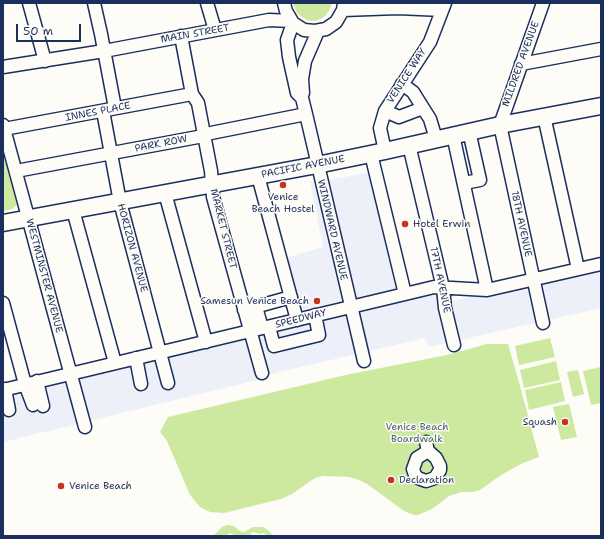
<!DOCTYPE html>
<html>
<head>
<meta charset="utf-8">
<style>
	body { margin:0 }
	#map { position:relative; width:604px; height:539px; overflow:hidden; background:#fdfcf7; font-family:"Shantell Sans",sans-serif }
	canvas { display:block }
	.frame { position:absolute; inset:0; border:4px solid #1b2f5e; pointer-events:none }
	.scale { position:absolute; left:16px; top:24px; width:65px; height:18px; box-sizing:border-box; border:2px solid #1b2f5e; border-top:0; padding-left:5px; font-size:12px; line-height:14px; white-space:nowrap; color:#1b2f5e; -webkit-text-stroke:3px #fdfcf7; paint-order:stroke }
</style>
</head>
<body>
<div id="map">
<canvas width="604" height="539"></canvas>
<div class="frame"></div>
<div class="scale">50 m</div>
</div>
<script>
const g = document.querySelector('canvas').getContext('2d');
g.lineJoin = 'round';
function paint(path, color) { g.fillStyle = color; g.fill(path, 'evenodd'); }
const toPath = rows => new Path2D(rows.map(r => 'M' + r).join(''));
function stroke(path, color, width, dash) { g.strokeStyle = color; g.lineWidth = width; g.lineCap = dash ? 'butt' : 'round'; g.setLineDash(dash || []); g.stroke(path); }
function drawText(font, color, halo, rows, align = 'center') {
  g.font = font + ' "Shantell Sans",sans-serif'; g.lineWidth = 3; g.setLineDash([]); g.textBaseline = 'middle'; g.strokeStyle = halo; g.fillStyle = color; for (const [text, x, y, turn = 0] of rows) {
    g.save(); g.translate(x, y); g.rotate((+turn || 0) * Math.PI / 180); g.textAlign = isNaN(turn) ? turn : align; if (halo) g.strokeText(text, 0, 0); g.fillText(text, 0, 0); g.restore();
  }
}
paint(toPath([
	[371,172,401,297,435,290,452,301,601,267,601,308,429,347,425,338,271,374,257,380,3,442,3,393,301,322,285,258,323,247,310,181,335,179]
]), '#edf0f8');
paint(toPath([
	[293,3,332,3,330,9,326,15,321,19,314,21,307,20,302,17,297,13],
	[3,154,17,205,12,209,3,211],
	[550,338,555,357,519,365,515,346],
	[487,344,508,344,519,382,539,457,521,464,501,475,480,490,473,492,461,492,449,496,432,509,418,515,414,515,404,511,367,484,359,480,349,477,323,476,315,478,292,494,281,499,224,513,210,512,200,507,190,495,167,441,160,432,168,417,350,374,447,355],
	[556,361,560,380,524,388,520,370],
	[601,367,601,403,591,405,583,371],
	[578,370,584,394,573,397,567,372],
	[561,382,565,401,529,410,525,390],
	[569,404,577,437,561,440,553,407],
	[228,525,234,526,240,531,244,532,253,527,263,527,269,531,273,536,267,536,264,533,259,534,254,532,251,533,250,536,236,536,230,533,226,536,213,536,222,527]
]), '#cde99f');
const minor = toPath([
	[29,3,45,61],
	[94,3,101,34,115,108],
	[207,3,215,30],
	[284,3,286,11,293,23,304,30,315,31,326,29,336,22,343,10,344,3],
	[343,10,398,8,442,10],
	[293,23,287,40,289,57,297,93,302,98,306,114,364,361],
	[181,36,192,94,198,103,211,171,213,197,262,373],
	[521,64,601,49],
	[3,67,104,51,269,20,291,21],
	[402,84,413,92,423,108,430,119,436,139],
	[303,93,302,79,305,61,318,31],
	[103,111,120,202,168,383],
	[385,111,399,117,423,108],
	[544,116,578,269],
	[3,125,85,427],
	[4,129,192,94],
	[453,135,487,290],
	[409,145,443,288,445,308,454,345],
	[385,151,380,128,385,111,430,42,445,3],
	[371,154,405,294],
	[16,171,198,137,211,133,306,114],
	[258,176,297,320],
	[464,183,480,180,469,131],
	[165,193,206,342],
	[73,210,115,363],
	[3,303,25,384,33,405],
	[256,307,262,328],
	[244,310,291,297],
	[543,323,500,125,543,3],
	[269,327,274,346,319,335,315,315],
	[136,358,141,384],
	[37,381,43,406],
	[5,389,9,410],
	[3,390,405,294,434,287,487,290,601,264],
	[426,442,428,451,436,458,440,466,440,470,435,478,426,481,418,478,415,475,413,469,417,458,428,451]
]);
const major = toPath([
	[3,223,317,165,385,151,500,125,601,106]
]);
stroke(minor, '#1b2f5e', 15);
stroke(major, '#1b2f5e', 19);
stroke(minor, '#fdfcf7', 12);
stroke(major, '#fdfcf7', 16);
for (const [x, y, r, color] of [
	[283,185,4,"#c8321e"],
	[405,224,4,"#c8321e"],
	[317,301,4,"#c8321e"],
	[565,422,4,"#c8321e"],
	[391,480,4,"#c8321e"],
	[61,486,4,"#c8321e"]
]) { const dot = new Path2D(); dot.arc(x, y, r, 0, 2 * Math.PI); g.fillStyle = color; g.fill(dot); stroke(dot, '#fdfcf7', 1.5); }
drawText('10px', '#1b2f5e', '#fdfcf7', [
	["MAIN STREET",195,34,-10],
	["MILDRED AVENUE",521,64,-70],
	["VENICE WAY",407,76,-57],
	["INNES PLACE",98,112,-11],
	["PARK ROW",161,144,-11],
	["PACIFIC AVENUE",303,167,-11],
	["18TH AVENUE",521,224,78],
	["MARKET STREET",223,229,76],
	["WINDWARD AVENUE",332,230,77],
	["HORIZON AVENUE",132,248,75],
	["WESTMINSTER AVENUE",44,276,75],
	["17TH AVENUE",440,280,78],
	["SPEEDWAY",301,319,-14]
]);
drawText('10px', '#1b2f5e', '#fdfcf7', [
	["Venice",283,197,"center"],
	["Beach Hostel",283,209,"center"],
	["Hotel Erwin",413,224],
	["Samesun Venice Beach",309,301,"right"],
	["Squash",557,422,"right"],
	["Declaration",399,480],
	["Venice Beach",69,486]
], 'left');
drawText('10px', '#485e6e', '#fdfcf7', [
	["Venice Beach",417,427],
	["Boardwalk",417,439]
]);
</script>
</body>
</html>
